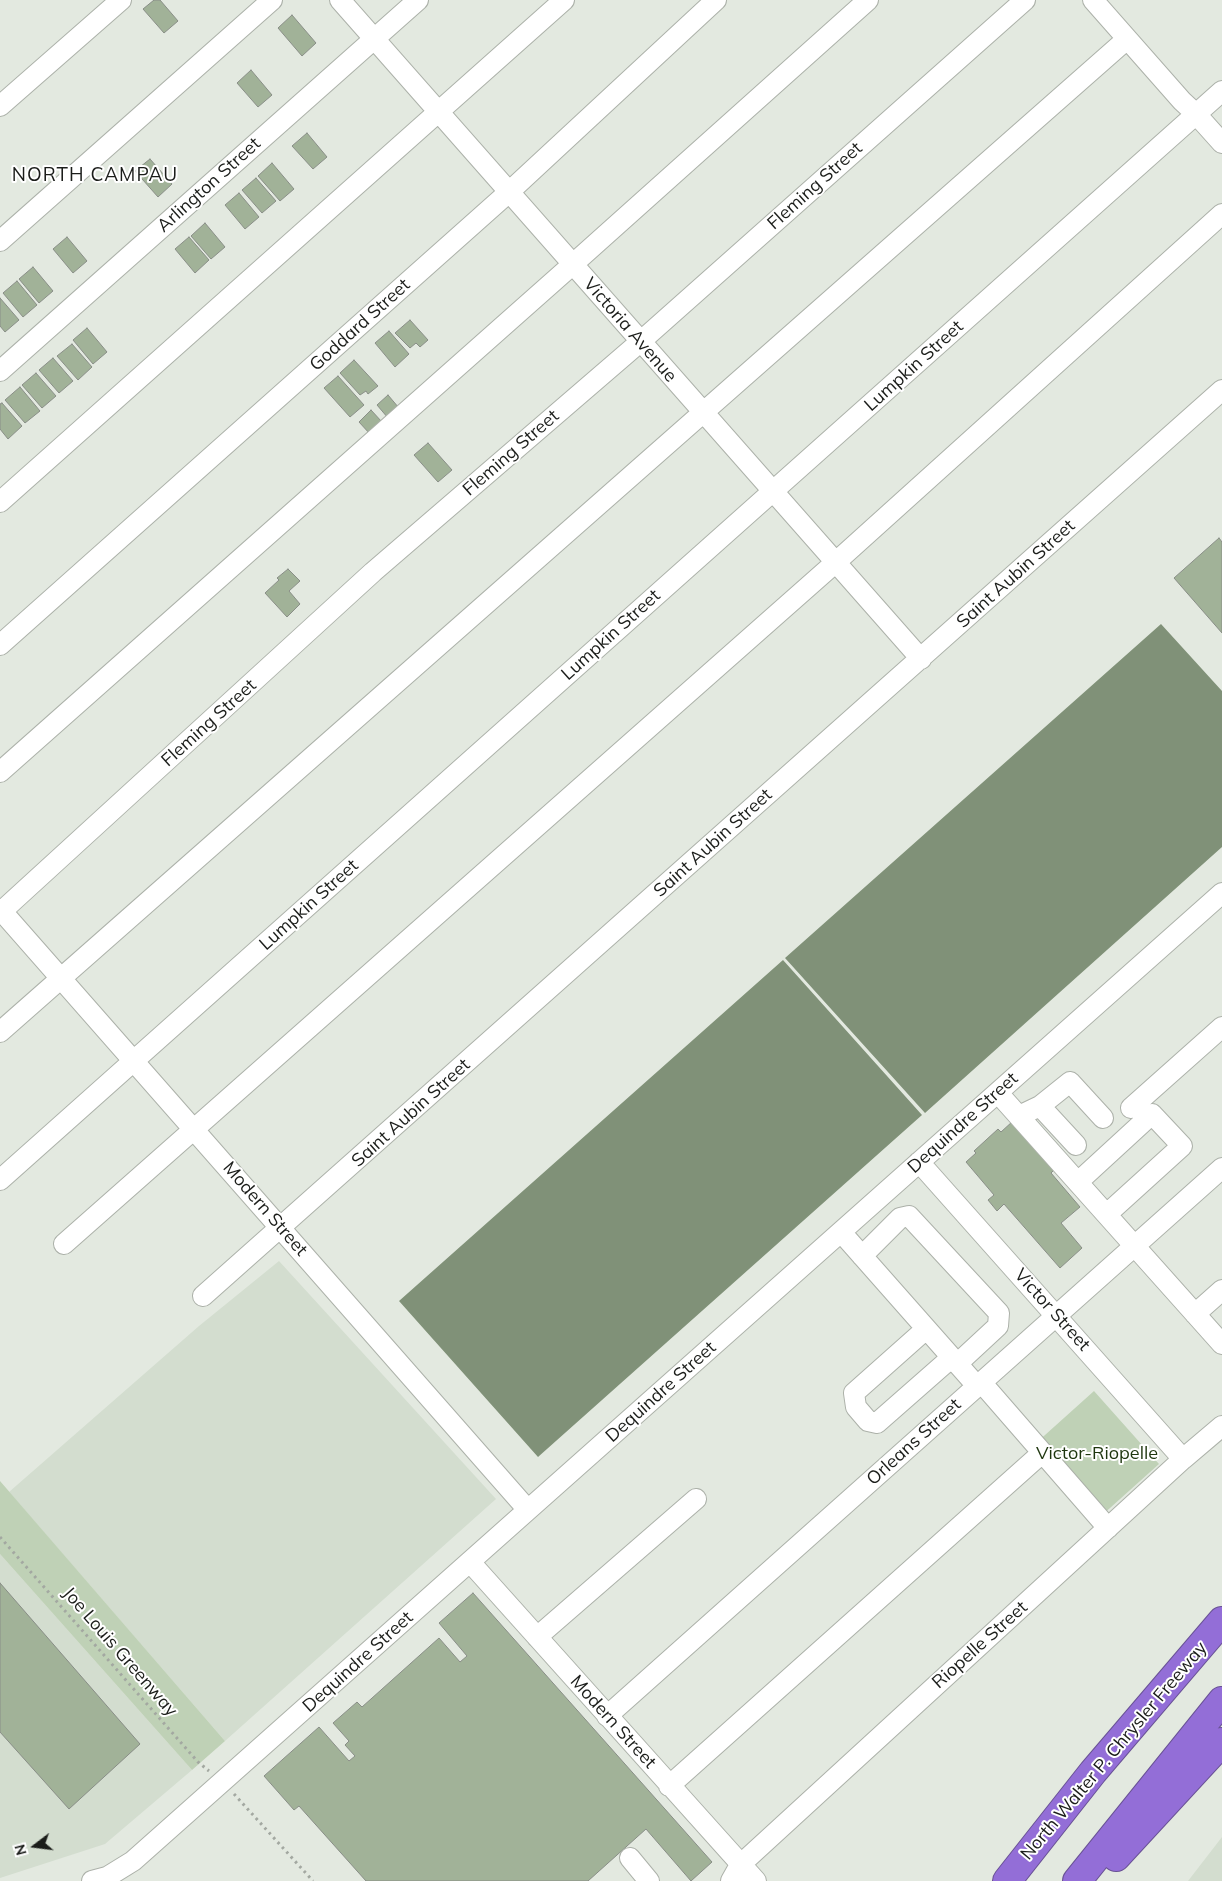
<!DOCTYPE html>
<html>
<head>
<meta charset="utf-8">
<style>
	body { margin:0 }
	#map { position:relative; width:1222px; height:1881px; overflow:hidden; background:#e3e9e0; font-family:Mulish,sans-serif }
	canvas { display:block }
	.north { position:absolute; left:10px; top:1821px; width:50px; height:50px; -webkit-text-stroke:4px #fff; paint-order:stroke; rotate:255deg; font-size:14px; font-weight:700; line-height:20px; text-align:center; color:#1b1d1a }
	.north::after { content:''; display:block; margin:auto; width:18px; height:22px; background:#1b1d1a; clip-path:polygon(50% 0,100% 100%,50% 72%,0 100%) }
</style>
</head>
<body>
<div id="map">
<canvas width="1222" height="1881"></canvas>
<div class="north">N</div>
</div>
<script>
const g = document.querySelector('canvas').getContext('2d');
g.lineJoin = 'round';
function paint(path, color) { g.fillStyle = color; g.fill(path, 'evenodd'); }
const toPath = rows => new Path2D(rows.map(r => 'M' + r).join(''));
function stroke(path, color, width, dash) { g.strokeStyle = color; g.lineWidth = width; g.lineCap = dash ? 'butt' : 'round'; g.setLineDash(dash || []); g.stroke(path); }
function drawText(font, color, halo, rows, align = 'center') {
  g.font = font + ' Mulish,sans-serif'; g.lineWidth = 4; g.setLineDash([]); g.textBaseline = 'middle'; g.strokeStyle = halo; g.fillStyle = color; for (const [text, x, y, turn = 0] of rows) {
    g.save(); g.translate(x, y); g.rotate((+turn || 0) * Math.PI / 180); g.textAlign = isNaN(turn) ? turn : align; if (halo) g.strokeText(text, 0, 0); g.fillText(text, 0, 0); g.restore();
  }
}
paint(toPath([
	[279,1261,496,1499,225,1741,9,1492,199,1326],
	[0,1554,192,1770,105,1844,0,1878],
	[1222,1837,1222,1881,1188,1881]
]), '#d3ddcf');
paint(toPath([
	[1094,1391,1159,1464,1100,1517,1035,1444],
	[0,1481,225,1741,192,1770,0,1554]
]), '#bfd1b6');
paint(toPath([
	[1161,624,1222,691,1222,847,925,1113,785,958],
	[783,960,922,1115,538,1457,399,1301]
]), '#809178');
const building = toPath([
	[154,0,160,0,178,21,164,33,143,9,154,0],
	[292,15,316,43,302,56,278,28,292,15],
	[251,70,272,95,258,107,237,83,251,70],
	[307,133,327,157,313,169,292,146,307,133],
	[150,159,172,184,158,197,135,171,150,159],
	[272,163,294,189,280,201,258,176,272,163],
	[256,178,276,201,262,213,242,190,256,178],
	[239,193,259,217,245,229,225,205,239,193],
	[205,223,225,247,211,259,191,236,205,223],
	[67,237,87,261,73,273,53,249,67,237],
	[189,237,209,260,195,273,175,249,189,237],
	[33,267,53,291,39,303,19,279,33,267],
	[17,281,37,305,23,317,3,293,17,281],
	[0,298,19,320,5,332,0,326,0,298],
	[410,320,428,340,420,347,416,343,410,348,395,333,410,320],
	[87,328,107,352,93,364,73,340,87,328],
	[389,331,409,354,395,367,375,343,389,331],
	[72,344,92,367,78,380,57,356,72,344],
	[53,358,73,381,59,393,39,370,53,358],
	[354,360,378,386,368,394,366,391,360,395,340,373,354,360],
	[36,373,56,396,42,408,22,385,36,373],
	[338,376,364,405,350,417,324,388,338,376],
	[20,387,40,411,25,423,5,400,20,387],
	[388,395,399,408,388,418,377,405,388,395],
	[2,403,22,426,8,439,0,429,0,404,2,403],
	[371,410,382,422,370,434,359,422,371,410],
	[428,443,452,470,438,482,414,455,428,443],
	[1219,538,1222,542,1222,633,1174,578,1219,538],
	[288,569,300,581,289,591,300,604,287,617,265,593,279,580,277,578,288,569],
	[1013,1121,1055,1169,1051,1173,1080,1207,1061,1223,1082,1248,1060,1268,1004,1204,997,1211,988,1200,994,1195,966,1162,976,1153,974,1151,998,1129,1001,1132,1013,1121],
	[0,1583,140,1744,69,1809,0,1732,0,1583],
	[473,1593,712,1862,691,1881,646,1829,588,1881,366,1881,299,1806,294,1810,264,1776,319,1727,349,1761,355,1756,345,1745,349,1741,333,1723,357,1702,362,1707,439,1638,460,1662,467,1656,439,1623,473,1593]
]);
paint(building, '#a1b298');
stroke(building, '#898e87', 1);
const minor = toPath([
	[340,0,921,659],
	[1093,0,1182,101,1196,114,1222,143],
	[0,106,121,0],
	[0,241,272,0],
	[0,371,418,0],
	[0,502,564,0],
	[0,645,509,192,716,0],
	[0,772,572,265,868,0],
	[0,909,528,1510],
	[2,911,373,572,640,342,1025,0],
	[0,1032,1127,39],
	[998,1093,1222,1344],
	[1040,1106,1076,1145],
	[1131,1108,1222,1027],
	[1019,1116,1040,1106,1070,1082,1103,1118],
	[919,1162,1183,1459],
	[0,1180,1222,91],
	[1078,1182,1152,1114,1182,1146,1107,1214],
	[841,1232,977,1386],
	[64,1244,836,562,1222,214],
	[862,1256,900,1218,909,1216,999,1313,998,1326,957,1364],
	[203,1296,1222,390],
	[1195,1314,1222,1290],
	[926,1329,854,1393,856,1407,868,1421,877,1423,951,1358],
	[981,1382,1108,1528],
	[470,1562,756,1881],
	[537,1637,696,1499],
	[607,1716,1222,1168],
	[669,1786,1042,1453],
	[630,1858,649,1881],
	[92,1881,107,1877,133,1861,1222,893],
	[731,1881,740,1865,1183,1459,1222,1426]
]);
const highway = toPath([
	[1116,1857,1222,1742],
	[1007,1881,1093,1772,1222,1621],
	[1077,1881,1222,1701]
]);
stroke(minor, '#acb1a9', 22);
stroke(highway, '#695295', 30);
stroke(toPath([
	[0,1537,198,1762,209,1771],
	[234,1794,313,1881]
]), '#a3a8a1', 3, [2.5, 4]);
stroke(minor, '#fff', 20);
stroke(highway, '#936ed7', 28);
drawText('18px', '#1b1d1a', '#fff', [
	["Arlington Street",209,185,-42],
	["Fleming Street",815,186,-42],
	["Goddard Street",360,325,-42],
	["Victoria Avenue",630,330,49],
	["Lumpkin Street",914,366,-42],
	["Fleming Street",511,453,-41],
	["Saint Aubin Street",1016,574,-42],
	["Lumpkin Street",611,635,-42],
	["Fleming Street",209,723,-42],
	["Saint Aubin Street",713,843,-42],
	["Lumpkin Street",309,905,-42],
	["Saint Aubin Street",411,1113,-42],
	["Dequindre Street",963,1123,-42],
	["Modern Street",265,1209,49],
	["Victor Street",1052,1310,48],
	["Dequindre Street",661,1392,-42],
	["Orleans Street",914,1442,-42],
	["Riopelle Street",980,1645,-42],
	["Joe Louis Greenway",120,1652,49],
	["Dequindre Street",358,1662,-42],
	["Modern Street",613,1722,48],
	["North Walter P. Chrysler Freeway",1114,1751,-50]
]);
drawText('18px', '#1e360e', '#fff', [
	["Victor-Riopelle",1097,1454]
]);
g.letterSpacing = '1px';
drawText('19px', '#1b1d1a', '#fff', [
	["NORTH CAMPAU",95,175]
]);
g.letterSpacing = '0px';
</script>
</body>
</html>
